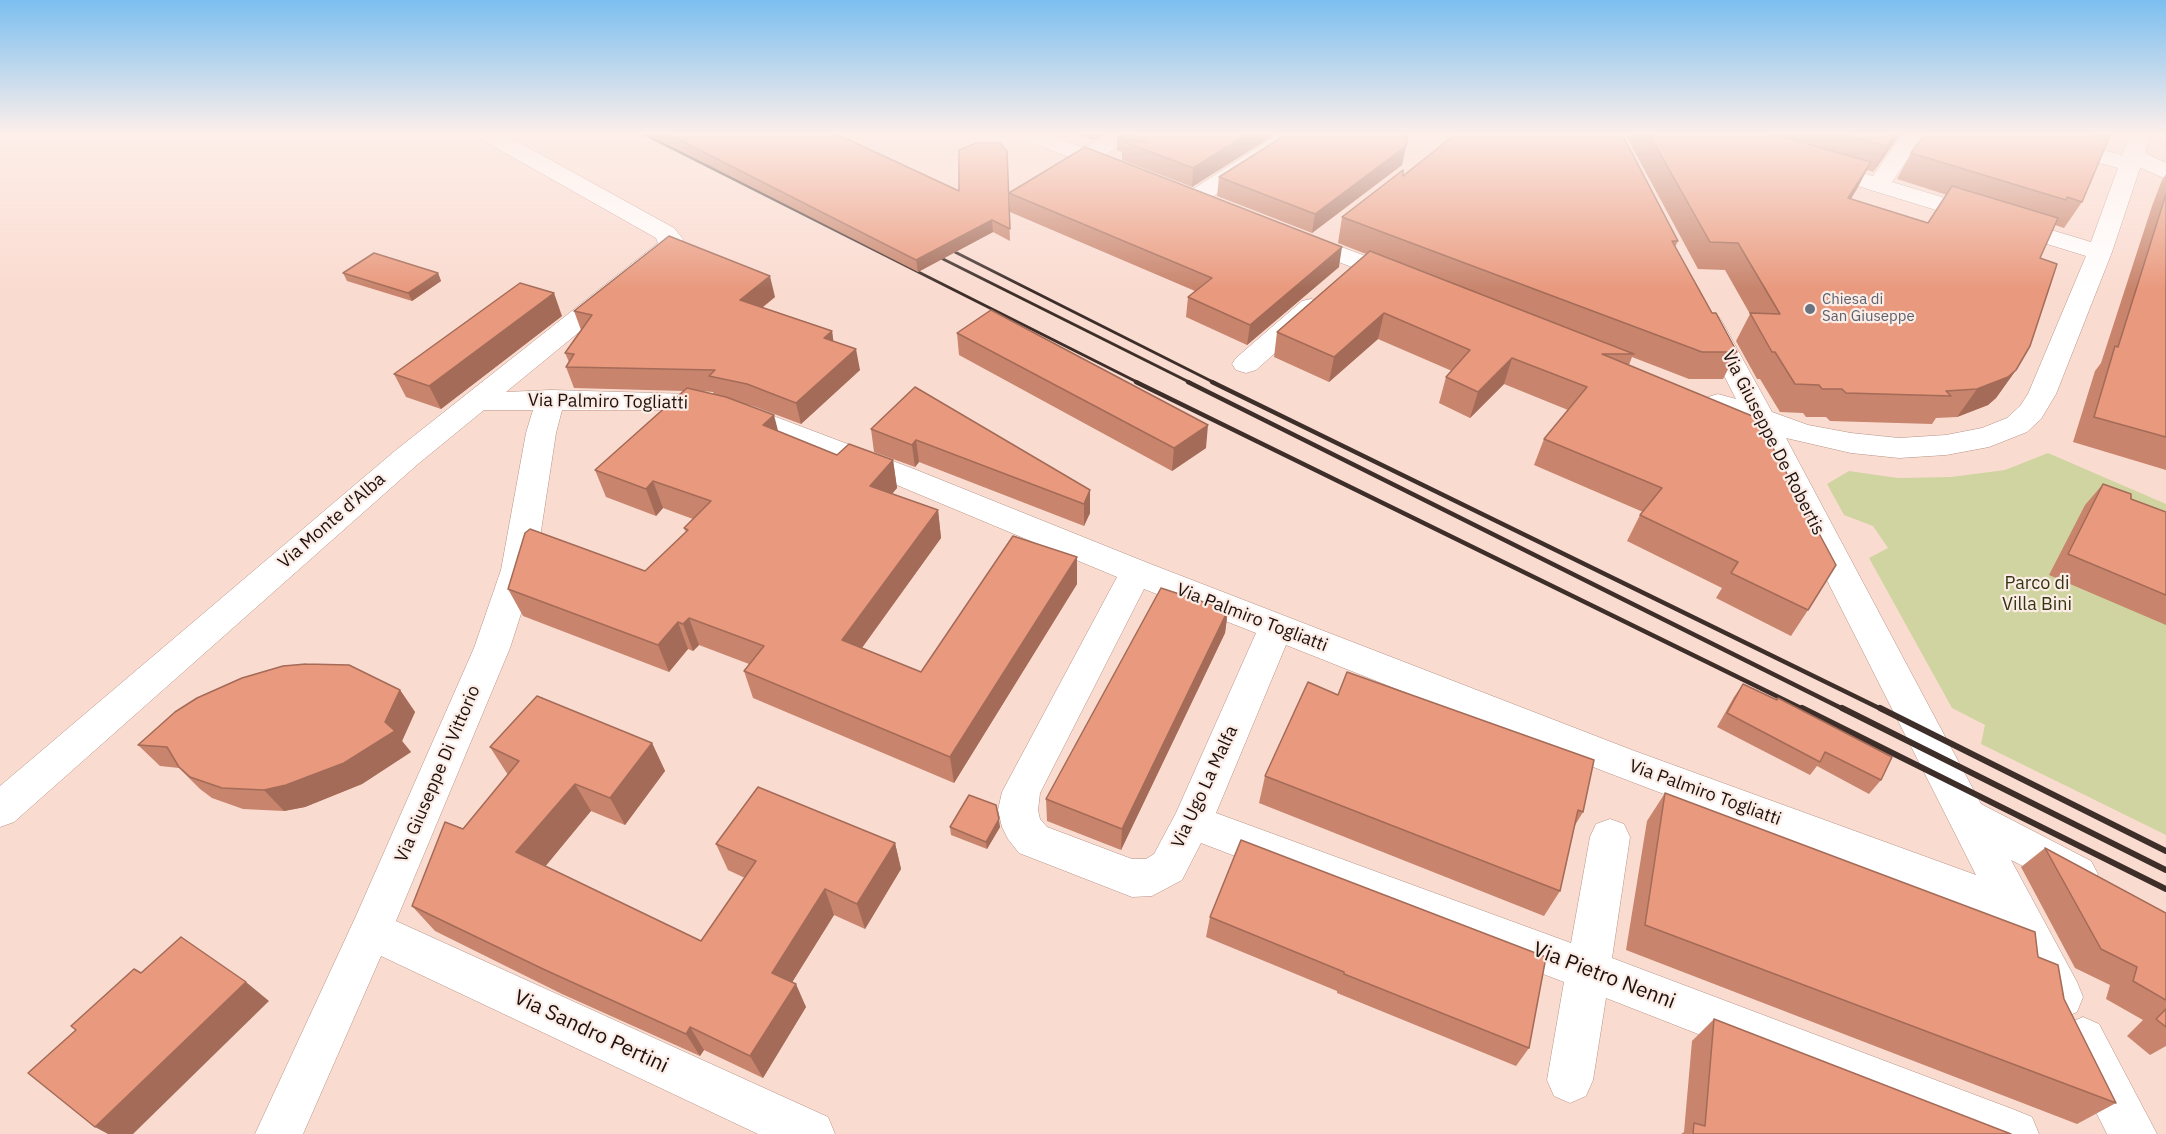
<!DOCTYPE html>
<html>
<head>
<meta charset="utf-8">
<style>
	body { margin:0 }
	canvas { display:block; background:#fadbd0 }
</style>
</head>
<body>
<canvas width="2166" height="1134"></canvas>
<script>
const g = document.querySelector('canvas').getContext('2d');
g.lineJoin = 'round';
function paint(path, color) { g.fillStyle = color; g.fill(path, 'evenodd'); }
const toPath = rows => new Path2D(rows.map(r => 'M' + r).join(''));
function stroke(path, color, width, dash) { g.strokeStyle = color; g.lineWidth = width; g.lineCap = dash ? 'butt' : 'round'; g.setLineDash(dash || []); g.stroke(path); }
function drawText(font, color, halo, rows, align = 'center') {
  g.font = font + ' "IBM Plex Sans",sans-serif'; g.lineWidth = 4.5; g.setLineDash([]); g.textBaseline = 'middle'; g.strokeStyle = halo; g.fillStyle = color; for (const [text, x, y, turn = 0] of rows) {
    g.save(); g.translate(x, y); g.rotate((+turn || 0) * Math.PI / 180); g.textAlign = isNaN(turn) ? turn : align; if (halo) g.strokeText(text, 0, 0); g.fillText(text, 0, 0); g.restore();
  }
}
paint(toPath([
	[2048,453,2166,504,2166,835,1981,744,1985,725,1952,708,1869,558,1888,548,1873,526,1844,515,1827,484,1849,471,1898,478,1951,477,2005,470]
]), '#d0d4a0');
const minor = toPath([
	[474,132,500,132,674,228,683,239,678,251,506,392,551,390,691,394,752,408,914,469,1148,563,1632,750,1976,875,1748,424,1708,409,1704,403,1708,397,1718,394,1736,399,1698,324,1702,318,1711,316,1720,318,1772,412,1808,425,1851,433,1899,438,1946,435,1982,428,2007,418,2020,406,2028,394,2086,256,1812,172,1809,167,1812,162,1820,160,1873,176,1904,132,1926,132,1892,182,2091,242,2118,168,1999,137,1996,132,2031,132,2122,155,2125,151,2133,149,2141,151,2144,156,2112,252,2056,394,2041,419,2027,432,1989,447,1946,455,1899,458,1851,453,1786,438,1981,804,2091,861,2098,874,2091,887,2077,893,2011,860,2077,982,2083,997,2077,1012,2061,1019,2045,1012,2000,922,1606,772,1286,645,1216,813,1571,943,1590,837,1596,824,1610,819,1624,824,1630,837,1612,958,2015,1110,2032,1117,2039,1134,1954,1134,1606,998,1593,1080,1586,1096,1570,1103,1554,1096,1547,1080,1564,982,1201,843,1182,880,1152,896,1132,897,1019,853,1008,839,1002,827,998,810,1002,792,1117,577,892,483,734,422,691,412,659,410,562,410,556,433,535,570,510,648,396,921,828,1117,835,1134,758,1134,381,956,303,1134,255,1134,356,916,474,648,501,570,526,433,533,410,484,410,418,464,14,822,0,827,0,786,396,450,658,243,656,238,477,137,474,132],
	[1144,589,1256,633,1176,813,1154,854,1146,859,1132,859,1047,827,1040,819,1038,810,1040,793,1144,589],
	[1013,132,1042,132,1084,148,1113,132,1139,132,1136,137,1104,155,1127,164,1130,169,1127,174,1119,176,1016,137,1013,132],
	[1282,132,1307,132,1304,137,1203,203,1195,205,1187,203,1183,198,1187,193,1282,132],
	[1299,231,1408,272,1412,277,1408,282,1399,285,1390,282,1290,243,1287,238,1290,233,1299,231],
	[1311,299,1320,301,1324,307,1320,313,1256,370,1246,373,1236,370,1232,364,1236,358,1302,301,1311,299],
	[2083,1017,2099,1024,2157,1134,2107,1134,2060,1040,2067,1024,2083,1017]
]);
const major = toPath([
	[2130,132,2152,132,2145,153,2166,163,2166,179,2125,161,2122,156,2130,132]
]);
stroke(minor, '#b79386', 1);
stroke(major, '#b79386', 1);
paint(minor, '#fff');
paint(major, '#fff');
stroke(toPath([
	[640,132,1139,383],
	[941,245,1215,383],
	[929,252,1191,383]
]), '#3e2e29', 3);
stroke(toPath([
	[1136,382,1805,710],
	[1188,382,1845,710],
	[1212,382,1883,710]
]), '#3e2e29', 4.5);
stroke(toPath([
	[1802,708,2166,889],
	[1842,708,2166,870],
	[1880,708,2166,851]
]), '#3e2e29', 6);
paint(toPath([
	[644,132,832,132,959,191,1007,151,1010,241,993,232,918,272],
	[1071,132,1110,132,1093,140],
	[1117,132,1279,132,1192,187,1122,160,1122,152,1117,150],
	[1624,132,1902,132,1873,172,1867,170,1851,199,1928,223,1947,195,1897,179,1911,153,1926,132,2113,132,2108,139,2082,202,2064,228,2055,225,2040,258,2016,370,1996,398,1988,405,1957,417,1936,418,1932,424,1830,421,1826,417,1806,417,1803,413,1780,412,1760,379,1757,379,1736,341,1750,314,1725,270,1698,269],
	[1406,146,1402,165,1312,233,1217,196,1219,177],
	[2166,174,2166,470,2073,442,2095,371,2101,363,2152,206,2162,180],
	[1403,176,1678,241,1675,247,1712,313,1737,352,1723,379,1689,379,1632,357,1629,365,1808,610,1791,636,1716,598,1722,588,1627,541,1640,515,1643,512,1534,465,1544,439,1568,410,1504,384,1470,418,1439,403,1446,377,1452,371,1378,339,1329,382,1274,357,1277,332,1366,254,1338,243,1342,217],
	[1009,193,1339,267,1247,345,1186,317,1188,297,1195,291,1010,212],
	[343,273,438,273,441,281,412,301,347,281],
	[775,297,762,308,832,331,833,341,860,370,801,424,753,406,745,404,778,431,837,455,893,460,897,488,892,494,938,510,941,538,862,648,921,672,1077,557,1077,584,954,783,753,698,744,671,749,664,699,645,693,651,688,649,669,672,523,616,508,589,645,571,686,532,684,528,693,519,663,508,656,516,606,497,595,470,683,391,574,388,566,367,569,362,565,353,581,330,574,311],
	[701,391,713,392,714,394],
	[562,316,441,409,406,397,394,374],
	[957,333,1206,448,1172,471,959,355],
	[915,387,1090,490,1090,513,1084,526,919,462,915,467,874,452,871,429],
	[2103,484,2131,499,2166,512,2166,625,2049,575,2085,505],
	[1228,610,1225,633,1121,850,1047,821,1046,799],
	[1308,682,1583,812,1574,827,1560,891,1544,916,1259,803,1265,776],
	[1743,684,1881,780,1869,794,1817,766,1810,775,1717,727,1734,697],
	[400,690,415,712,402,741,411,752,362,784,305,807,284,811,243,809,212,798,200,789,179,768,160,766,138,745],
	[652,743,665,771,625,825,591,811,545,866,701,941,745,878,728,870,716,844,895,843,901,869,865,929,834,915,792,982,806,1007,763,1078,704,1050,700,1056,562,994,435,931,412,906,463,829,508,775,490,747],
	[1665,793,2038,957,2064,999,2116,1103,2077,1124,1626,950,1647,821],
	[950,827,1000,827,987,849,951,835],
	[2045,848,2166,913,2166,1046,2150,1055,2127,1036,2143,1020,2106,999,2110,985,2075,968,2021,867],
	[1210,917,1529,1048,1516,1066,1337,993,1337,991,1206,937],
	[1714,1019,2011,1134,1681,1134,1684,1132,1692,1041]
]), '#c8846c');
paint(toPath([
	[1093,132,1110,132,1093,140],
	[1251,132,1279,132,1192,187,1193,168],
	[1897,132,1902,132,1873,172,1887,146],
	[1406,146,1402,165,1312,233,1315,214],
	[1871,162,1857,189,1834,225,1848,198],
	[992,220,993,232,918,272,916,260],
	[1342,247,1339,267,1247,345,1250,325],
	[438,273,441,281,412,301,408,293],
	[770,276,775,297,745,321,740,300],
	[554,293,562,316,441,409,429,386],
	[1384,313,1378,339,1329,382,1334,357],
	[832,331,835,352,824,338],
	[856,349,860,370,801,424,796,403],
	[1512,358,1504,384,1470,418,1478,392],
	[2016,370,1996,398,1988,405,1957,417,1977,389],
	[774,415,781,442,763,425],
	[1208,425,1206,448,1172,471,1174,448],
	[916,440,919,462,915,467,912,445],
	[893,460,897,488,875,513,870,486],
	[653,481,663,508,656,516,646,489],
	[1090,490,1090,513,1084,526,1084,504],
	[938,510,941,538,848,667,842,640],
	[1077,557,1077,584,954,783,950,757],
	[1228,610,1225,633,1121,850,1122,829],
	[689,618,699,645,693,651,683,624],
	[678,622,688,649,669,672,658,645],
	[400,690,415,712,402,741,411,752,362,784,305,807,284,811,264,790,385,722],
	[652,743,665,771,625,825,610,798],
	[575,784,591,811,535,879,516,852],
	[999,819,1000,827,987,849,986,842],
	[895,843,901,869,865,929,857,904],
	[825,889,834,915,783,997,772,973],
	[246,982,269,1001,133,1134,108,1134,95,1127],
	[796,984,806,1007,763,1078,750,1056],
	[690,1027,704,1050,700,1056,686,1034]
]), '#a36b58');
const building = toPath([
	[664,132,832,132,959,191,959,150,976,143,1000,143,1007,151,1010,229,992,220,916,260,664,132],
	[1119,132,1251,132,1193,168,1122,141,1146,142,1119,132],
	[1290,132,1408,132,1406,146,1315,214,1219,177,1290,132],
	[1458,132,1621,132,1678,241,1672,241,1712,313,1716,313,1737,352,1702,352,1342,217,1403,170,1403,176,1458,132],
	[1648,132,1765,132,1871,162,1848,198,1928,223,1952,186,2058,218,2040,258,2057,264,2030,346,2016,370,2008,377,1977,389,1946,391,1951,396,1846,393,1842,389,1822,389,1819,385,1795,384,1775,352,1772,352,1750,313,1780,314,1738,243,1710,242,1648,132],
	[1833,132,1897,132,1887,146,1833,132],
	[1926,132,2086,132,2109,138,2082,202,2067,197,2066,200,1911,153,1926,132],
	[1085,147,1342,247,1250,325,1188,297,1212,278,1009,193,1085,147],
	[2166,194,2166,437,2094,417,2115,346,2118,347,2166,194],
	[669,236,770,276,740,300,832,331,824,338,856,349,796,403,747,384,709,376,715,370,566,367,574,354,565,353,592,315,574,311,669,236],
	[1370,251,1634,354,1602,354,1757,418,1836,565,1808,610,1731,573,1738,562,1640,515,1662,488,1544,439,1587,387,1512,358,1478,392,1446,377,1470,350,1384,313,1334,357,1277,332,1370,251],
	[374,253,438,273,408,293,343,273,374,253],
	[520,283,554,293,429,386,394,374,520,283],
	[991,310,1208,425,1174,448,957,333,991,310],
	[915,387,1090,490,1084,504,916,440,912,445,871,429,915,387],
	[687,388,726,397,774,415,763,425,837,455,849,444,893,460,870,486,938,510,842,640,921,672,1013,536,1077,557,950,757,744,671,764,646,689,618,683,624,678,622,658,645,508,589,525,533,530,529,645,571,688,530,684,528,711,501,653,481,646,489,595,470,687,388],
	[2103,484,2131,494,2131,499,2166,512,2166,595,2068,554,2103,484],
	[1161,588,1228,610,1122,829,1046,799,1161,588],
	[306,664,349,665,400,690,385,722,395,731,344,763,286,785,264,790,222,788,190,777,179,767,167,747,138,745,175,712,197,698,242,678,283,666,306,664],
	[1347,672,1594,760,1583,812,1578,810,1560,891,1265,776,1308,682,1338,695,1347,672],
	[1743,684,1777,700,1778,698,1892,757,1881,780,1825,752,1820,762,1727,713,1743,684],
	[537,696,652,743,610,798,575,784,516,852,701,941,756,861,716,844,758,787,895,843,857,904,825,889,772,973,796,984,750,1056,690,1027,686,1034,543,969,412,906,445,822,463,829,519,761,490,747,537,696],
	[1665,793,2035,932,2038,957,2058,965,2064,999,2116,1103,1645,925,1665,793],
	[969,795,996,805,999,819,986,842,950,827,969,795],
	[1241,840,1546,957,1529,1048,1344,974,1344,972,1210,917,1241,840],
	[2045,848,2166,913,2166,1000,2133,981,2137,967,2101,949,2045,848],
	[181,937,246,982,95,1127,28,1073,76,1030,71,1026,134,969,141,973,181,937],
	[2166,1009,2166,1027,2156,1019,2166,1009],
	[1714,1019,2011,1134,1693,1134,1694,1123,1705,1126,1714,1019]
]);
paint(building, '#e9997d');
stroke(building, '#a36b58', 1.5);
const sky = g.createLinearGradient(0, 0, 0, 290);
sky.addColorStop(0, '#7cbff0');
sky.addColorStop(0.46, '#fdefea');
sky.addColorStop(1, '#fdefea00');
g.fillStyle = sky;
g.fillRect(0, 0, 2166, 290);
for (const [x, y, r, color] of [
	[1810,309,6,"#6b7280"]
]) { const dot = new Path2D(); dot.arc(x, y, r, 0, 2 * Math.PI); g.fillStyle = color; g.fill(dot); stroke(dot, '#fcece6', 2); }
drawText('15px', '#5b616d', '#fcece6', [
	["Chiesa di",1822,300],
	["San Giuseppe",1822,317]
], 'left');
drawText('18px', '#1e110d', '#fcece6', [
	["Via Palmiro Togliatti",608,402,1],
	["Via Giuseppe De Robertis",1773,443,63],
	["Via Monte d'Alba",332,521,-41],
	["Via Palmiro Togliatti",1252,618,21],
	["Via Giuseppe Di Vittorio",438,774,-67],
	["Via Ugo La Malfa",1205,787,-65],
	["Via Palmiro Togliatti",1705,793,20]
]);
drawText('18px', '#333511', '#fcece6', [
	["Parco di",2037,584],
	["Villa Bini",2037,605]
]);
drawText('21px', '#1e110d', '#fcece6', [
	["Via Pietro Nenni",1604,976,21],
	["Via Sandro Pertini",591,1032,25]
]);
</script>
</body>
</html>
